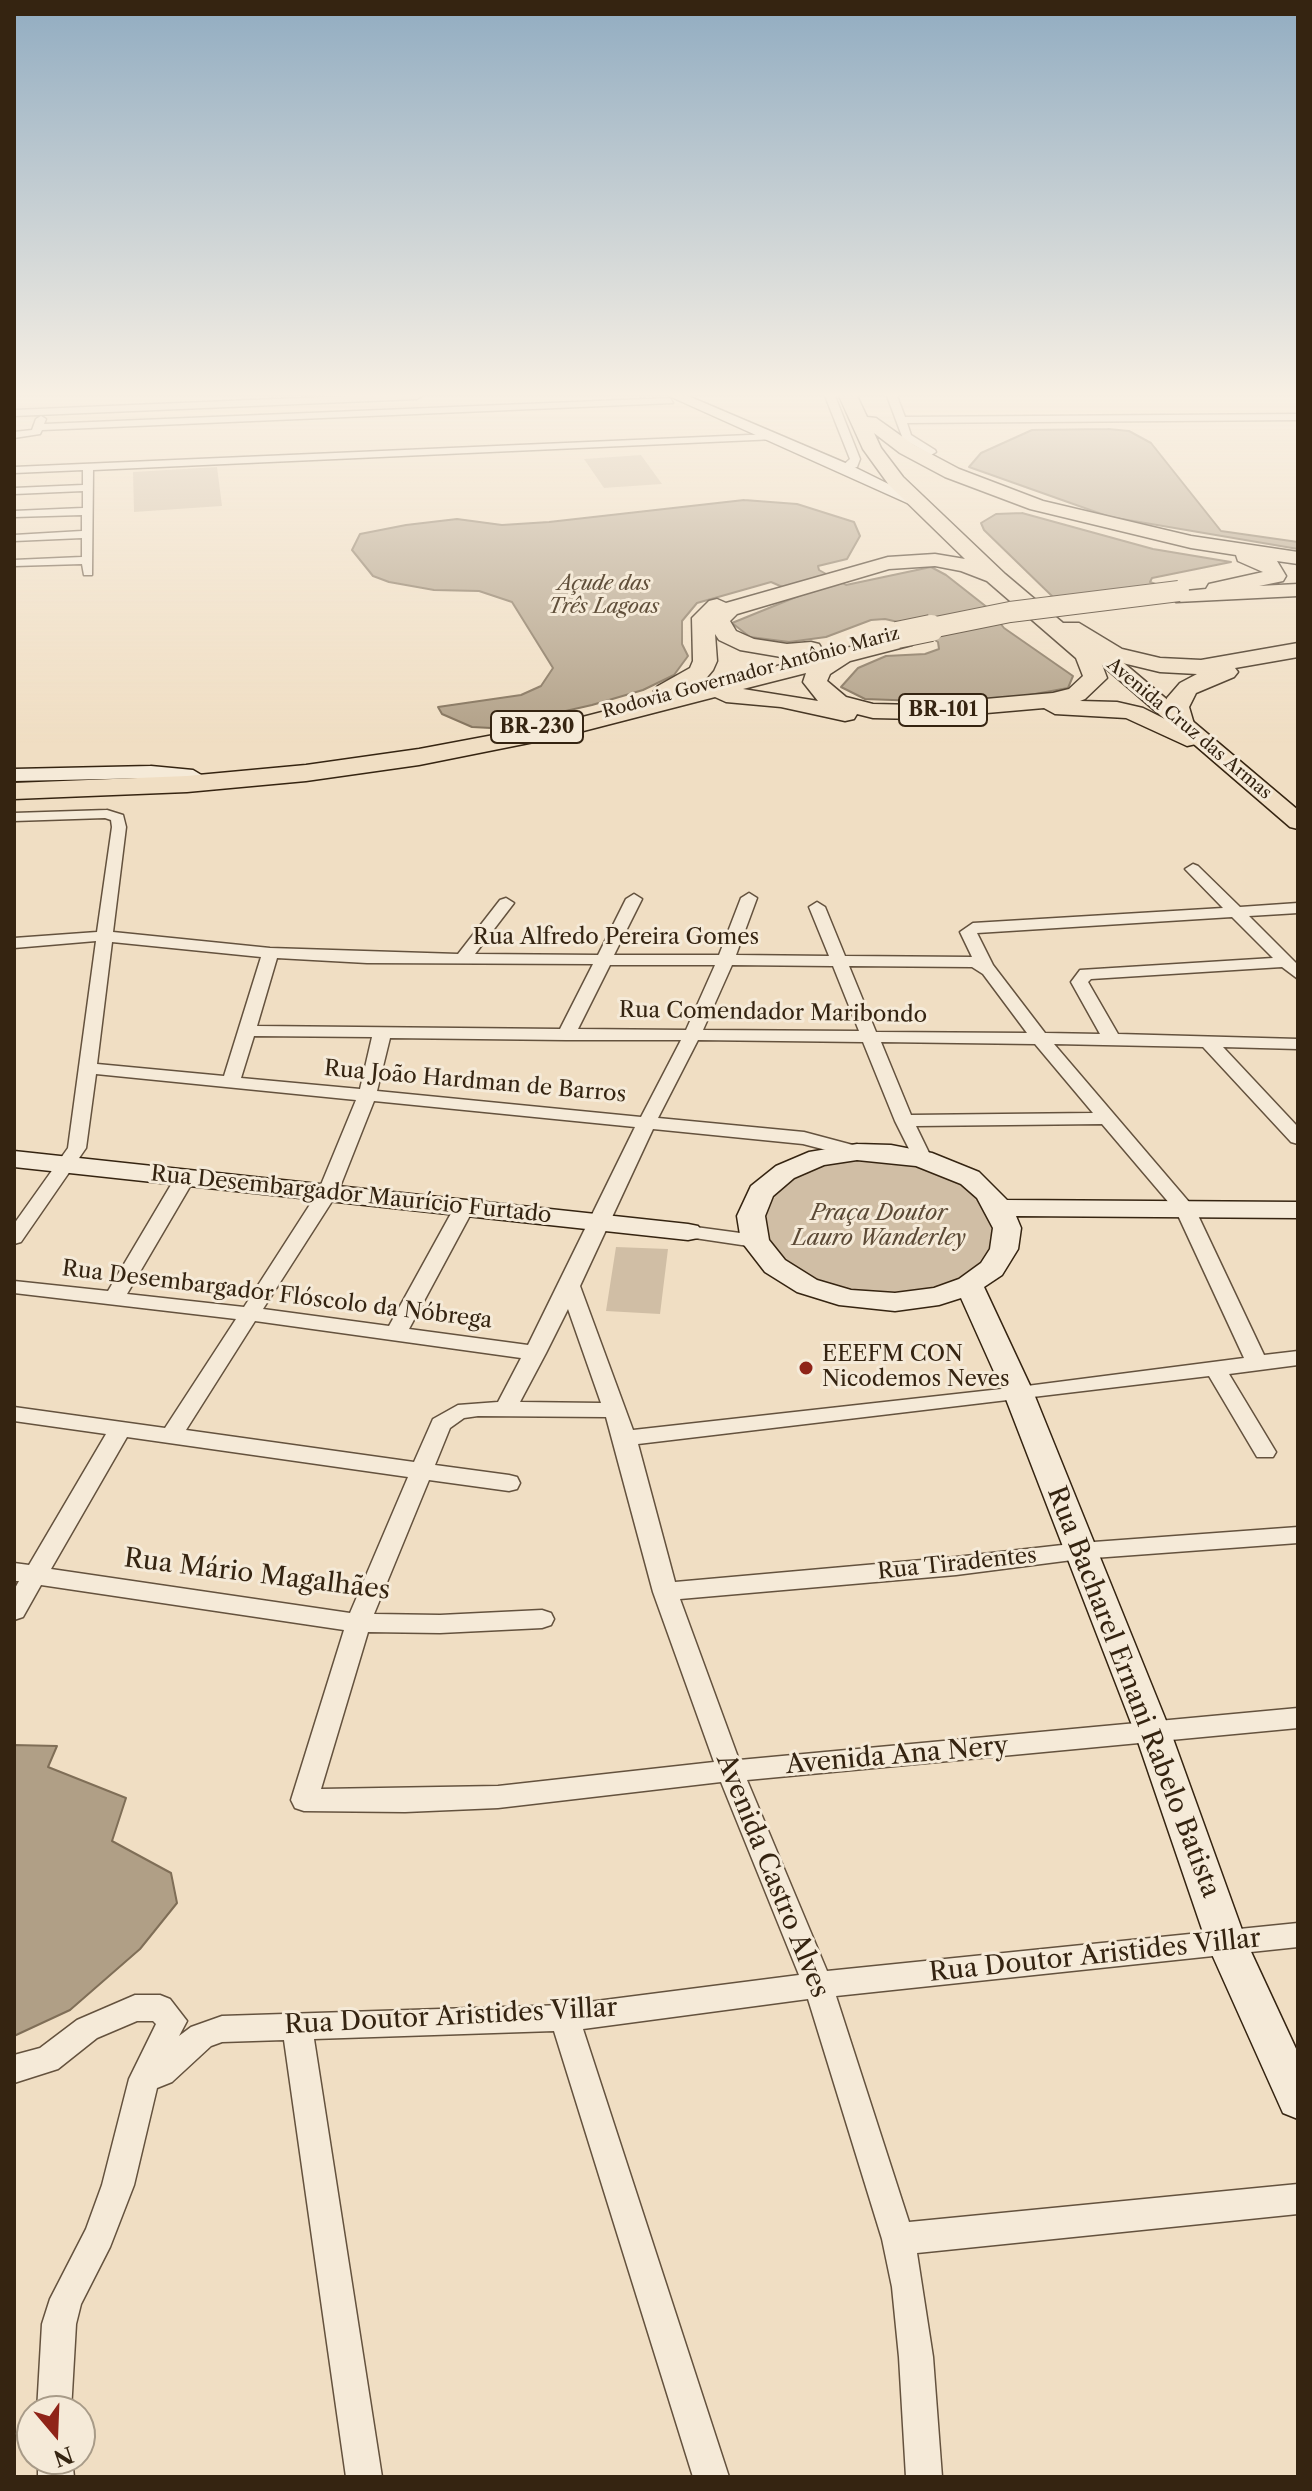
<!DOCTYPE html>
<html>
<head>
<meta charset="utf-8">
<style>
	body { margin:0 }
	#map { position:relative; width:1312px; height:2491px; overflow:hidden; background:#f0dec3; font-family:"Libre Caslon Text",serif }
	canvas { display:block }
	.frame { position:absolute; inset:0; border:16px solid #352411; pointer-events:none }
	.north { position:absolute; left:16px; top:2395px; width:80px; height:80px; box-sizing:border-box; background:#f5ead8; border:2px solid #a89b88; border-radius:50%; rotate:161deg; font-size:22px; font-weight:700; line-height:32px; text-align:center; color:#352411 }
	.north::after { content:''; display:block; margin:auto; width:28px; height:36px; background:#8f2418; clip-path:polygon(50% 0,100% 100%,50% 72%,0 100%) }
</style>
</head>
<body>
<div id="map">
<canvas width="1312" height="2491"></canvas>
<div class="frame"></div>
<div class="north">N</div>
</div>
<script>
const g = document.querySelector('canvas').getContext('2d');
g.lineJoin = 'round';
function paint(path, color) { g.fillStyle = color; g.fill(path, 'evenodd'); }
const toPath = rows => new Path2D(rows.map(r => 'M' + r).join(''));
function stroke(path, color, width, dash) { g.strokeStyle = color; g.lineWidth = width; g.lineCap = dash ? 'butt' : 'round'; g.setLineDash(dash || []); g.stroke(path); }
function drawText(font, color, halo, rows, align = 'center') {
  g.font = font + ' "Libre Caslon Text",serif'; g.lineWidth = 6; g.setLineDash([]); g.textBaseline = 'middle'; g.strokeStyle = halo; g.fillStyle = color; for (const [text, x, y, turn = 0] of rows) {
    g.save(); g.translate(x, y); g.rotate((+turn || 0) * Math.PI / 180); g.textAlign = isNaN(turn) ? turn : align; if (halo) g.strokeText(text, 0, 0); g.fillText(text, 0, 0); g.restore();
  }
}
paint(toPath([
	[641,455,662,484,604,488,584,459],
	[217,467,222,506,134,512,133,472],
	[849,1160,886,1160,922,1166,953,1179,977,1196,991,1216,994,1238,984,1260,962,1277,932,1289,895,1294,856,1292,819,1282,789,1265,770,1244,764,1221,770,1200,788,1181,815,1168],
	[616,1247,668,1249,660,1314,606,1311]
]), '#d0bea5');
const water = toPath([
	[1108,429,1129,431,1151,443,1221,531,1298,542,1298,549,1110,517,969,467,981,453,1032,430,1108,429],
	[744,500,797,504,854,522,860,536,847,559,818,566,819,570,846,585,931,567,946,575,988,608,1004,628,1073,676,1068,688,1013,698,947,702,865,699,841,687,858,668,886,656,925,654,939,649,938,642,911,625,885,619,871,620,826,637,789,642,750,637,732,623,801,595,771,582,697,603,682,621,682,644,688,656,674,675,643,690,592,705,491,728,472,727,442,714,438,707,521,695,541,686,553,668,512,602,479,591,434,590,389,582,373,576,352,550,360,534,406,525,457,519,502,525,549,522,744,500],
	[1022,513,1153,549,1231,562,1152,578,1150,582,1167,588,1053,597,984,530,981,523,996,514,1022,513],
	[14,1745,57,1746,48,1767,126,1798,112,1841,171,1873,177,1903,140,1949,70,2010,14,2036,14,1745]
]);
paint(water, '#b09f86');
stroke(water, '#7f6e57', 2);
const street = toPath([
	[347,396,422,396,417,399,14,416,14,410,347,396],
	[825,396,835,396,860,459,857,467,845,471,840,468,850,459,825,396],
	[887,396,897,396,905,417,1298,414,1298,420,907,423,911,435,935,450,936,452,931,455,903,439,887,396],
	[670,398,673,403,42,430,40,434,14,438,14,432,32,430,36,419,41,416,46,419,44,424,670,398],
	[772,434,777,437,776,439,93,470,92,575,84,575,82,564,14,566,14,560,82,557,82,538,14,541,14,535,82,531,82,515,14,517,14,511,83,508,83,491,14,494,14,488,83,485,83,470,14,473,14,467,772,434],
	[107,810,123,815,126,827,113,932,270,948,458,954,500,900,506,898,514,903,475,954,598,955,626,899,634,894,642,899,614,955,719,955,741,898,749,893,757,898,736,955,829,956,809,907,817,902,825,907,845,956,972,957,960,932,973,923,1223,908,1185,869,1193,864,1198,866,1240,907,1298,903,1298,913,1249,916,1298,965,1298,979,1282,967,1091,979,1088,982,1118,1034,1298,1039,1298,1049,1223,1047,1298,1127,1298,1144,1291,1142,1203,1047,1054,1044,1195,1209,1264,1355,1298,1351,1298,1365,1229,1374,1276,1452,1273,1457,1257,1457,1209,1376,638,1444,675,1582,956,1557,1080,1543,1298,1527,1298,1543,1080,1559,956,1575,680,1599,739,1760,1298,1708,1298,1728,747,1780,827,1971,1298,1923,1298,1947,836,1996,909,2222,1298,2184,1298,2214,917,2253,933,2357,942,2477,906,2477,899,2357,892,2287,882,2239,808,1999,583,2029,729,2477,693,2477,554,2031,314,2039,382,2477,346,2477,284,2040,222,2042,211,2046,172,2082,157,2088,134,2185,110,2247,81,2304,76,2324,71,2411,37,2411,42,2324,50,2299,86,2229,102,2185,129,2079,156,2024,153,2021,137,2021,97,2038,58,2069,14,2083,14,2055,40,2048,77,2020,135,1995,160,1995,170,1999,187,2021,179,2036,191,2027,222,2016,565,2005,799,1975,721,1782,498,1808,405,1812,304,1811,295,1808,291,1800,344,1630,41,1585,23,1617,14,1620,14,1590,19,1581,14,1581,14,1563,29,1565,106,1434,14,1421,14,1407,165,1428,236,1319,14,1293,14,1281,108,1291,175,1178,185,1172,195,1178,127,1294,244,1307,318,1192,356,1100,96,1074,86,1148,21,1242,14,1244,14,1224,68,1148,96,941,14,948,14,938,97,932,112,827,111,820,105,818,14,821,14,813,107,810],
	[1232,917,1273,958,1080,970,1071,982,1100,1034,1045,1033,993,965,977,933,1232,917],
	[112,942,261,957,224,1076,97,1064,112,942],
	[277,958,367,963,593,964,560,1029,257,1026,277,958],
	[610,965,715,965,686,1030,578,1029,610,965],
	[732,965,833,966,859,1031,703,1030,732,965],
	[849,966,972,967,983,974,1027,1033,876,1032,849,966],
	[254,1036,372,1037,360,1089,241,1078,254,1036],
	[390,1038,566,1040,681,1040,641,1117,377,1091,390,1038],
	[698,1040,863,1042,895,1121,914,1159,923,1165,932,1159,916,1126,1102,1124,1176,1211,1244,1358,1019,1387,633,1430,580,1286,653,1129,803,1144,857,1158,866,1152,864,1148,804,1132,658,1118,698,1040],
	[881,1042,1035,1044,1093,1113,911,1115,881,1042],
	[374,1101,635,1127,528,1345,409,1329,474,1208,464,1202,454,1208,389,1326,263,1309,338,1192,374,1101],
	[568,1309,601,1403,520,1402,546,1353,568,1309],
	[255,1321,521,1358,498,1402,458,1405,433,1419,414,1462,186,1430,255,1321],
	[478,1416,606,1417,653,1592,714,1762,498,1786,321,1789,368,1632,440,1633,542,1628,551,1625,554,1619,551,1613,542,1610,440,1615,374,1614,429,1480,509,1491,517,1489,520,1483,517,1477,509,1475,435,1465,450,1428,464,1418,478,1416],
	[127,1437,408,1477,350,1613,51,1569,127,1437],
	[688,1226,755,1235,765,1241,755,1247,681,1236,678,1232,681,1228,688,1226],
	[38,2459,72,2459,74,2477,38,2477,38,2459]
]);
const secondary = toPath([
	[669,396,688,396,850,465,929,504,926,507,916,507,669,396],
	[151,766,193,770,203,776,193,782,151,778,14,781,14,769,151,766],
	[857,1144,891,1145,932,1153,979,1172,1007,1200,1298,1202,1298,1218,1016,1216,1021,1228,1018,1249,1002,1275,984,1287,1034,1394,1171,1733,1246,1941,1298,2053,1298,2119,1283,2113,1206,1941,1135,1733,1004,1394,961,1298,939,1305,895,1311,839,1305,797,1292,765,1272,741,1241,737,1216,751,1186,776,1166,809,1152,857,1144],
	[857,1160,916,1166,961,1184,977,1198,993,1228,990,1249,981,1263,959,1279,934,1288,895,1293,851,1290,817,1280,785,1260,769,1240,765,1216,773,1196,794,1178,824,1165,857,1160],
	[14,1151,688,1224,698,1226,702,1232,698,1238,688,1240,14,1167,14,1151]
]);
const primary = toPath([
	[1080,630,1087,632,1298,810,1298,829,1290,827,1073,640,1070,636,1073,632,1080,630]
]);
const highway = toPath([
	[839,396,857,396,867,417,876,418,914,445,959,469,1043,501,1191,536,1298,552,1298,564,1277,561,1286,576,1283,581,1259,586,1298,584,1298,596,1176,602,1173,597,1176,592,1206,589,1209,584,1263,572,1238,561,1236,555,1191,548,1030,509,945,477,900,453,874,433,881,448,903,477,1005,574,1063,623,1079,623,1122,649,1160,658,1201,660,1298,643,1298,657,1235,668,1238,672,1234,677,1196,693,1189,707,1194,724,1188,730,1199,739,1196,744,1187,746,1126,718,1055,714,1044,708,918,719,873,718,857,714,854,719,845,721,781,707,726,702,715,697,564,736,419,765,306,781,187,792,14,799,14,783,187,776,306,765,419,749,563,722,660,697,654,691,658,686,690,668,693,661,692,618,709,601,717,599,726,603,888,557,935,554,965,559,889,485,863,449,839,396],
	[935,566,961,571,987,581,1076,658,1083,676,1069,689,1053,693,918,705,873,704,846,697,827,681,830,674,850,661,912,645,915,640,912,635,904,633,689,689,703,682,713,670,717,661,715,634,719,640,740,650,787,658,819,654,822,649,819,644,811,642,787,644,754,639,736,631,730,621,737,614,889,569,935,566],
	[1098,654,1106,659,1160,672,1197,674,1180,683,1167,698,1165,707,1169,721,1143,708,1117,702,1080,701,1085,699,1107,678,1098,654],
	[806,673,803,682,818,701,743,689,806,673]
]);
stroke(street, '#64523e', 3);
stroke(secondary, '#352411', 3);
stroke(primary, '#352411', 3);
stroke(highway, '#352411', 3);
paint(street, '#f5ead8');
paint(secondary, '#f5ead8');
paint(primary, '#f0dec3');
paint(highway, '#f0dec3');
const highwayBridgeFar1 = toPath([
	[921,630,1010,612,1179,591]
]);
const highwayBridge = toPath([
	[897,635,931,628]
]);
stroke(highwayBridgeFar1, '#352411', 22, []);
stroke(highwayBridge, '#352411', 28, []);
stroke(highwayBridgeFar1, '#f0dec3', 20);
stroke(highwayBridge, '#f0dec3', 26);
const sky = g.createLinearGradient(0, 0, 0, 745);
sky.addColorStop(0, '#91acc1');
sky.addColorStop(0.53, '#f8f0e4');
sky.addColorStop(1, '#f8f0e400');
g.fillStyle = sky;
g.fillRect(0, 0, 1312, 745);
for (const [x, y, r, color] of [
	[806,1368,8,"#8f2418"]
]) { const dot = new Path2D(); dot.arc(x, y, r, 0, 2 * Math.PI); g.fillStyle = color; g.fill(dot); stroke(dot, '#f5ead8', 3); }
drawText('18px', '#352411', '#f5ead8', [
	["Rodovia Governador Antônio Mariz",751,673,-15],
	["Avenida Cruz das Armas",1189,729,40]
]);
drawText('italic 20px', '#604f3a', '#f5ead8', [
	["Açude das",604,584],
	["Três Lagoas",604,607]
]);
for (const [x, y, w] of [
	[943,710,88],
	[537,727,92]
]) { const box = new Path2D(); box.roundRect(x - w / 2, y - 16, w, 32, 6); g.fillStyle = '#f5ead8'; g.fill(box); stroke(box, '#352411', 2); }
drawText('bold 20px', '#352411', null, [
	["BR-101",943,710],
	["BR-230",537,727]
]);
drawText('22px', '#352411', '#f5ead8', [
	["Rua Alfredo Pereira Gomes",616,938],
	["Rua Comendador Maribondo",773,1013,1],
	["Rua João Hardman de Barros",475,1082,5],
	["Rua Desembargador Maurício Furtado",351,1195,6],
	["Rua Desembargador Flóscolo da Nóbrega",277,1295,7],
	["Rua Tiradentes",957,1564,-6]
]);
drawText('italic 22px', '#5c4a36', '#f5ead8', [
	["Praça Doutor",879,1214],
	["Lauro Wanderley",879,1239]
]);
drawText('22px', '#352411', '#f5ead8', [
	["EEEFM CON",822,1355],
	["Nicodemos Neves",822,1380]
], 'left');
drawText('26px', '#352411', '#f5ead8', [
	["Rua Mário Magalhães",257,1575,7],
	["Rua Bacharel Ernani Rabelo Batista",1133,1692,69],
	["Avenida Ana Nery",897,1756,-5],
	["Avenida Castro Alves",772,1876,68],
	["Rua Doutor Aristides Villar",1095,1956,-6],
	["Rua Doutor Aristides Villar",451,2017,-3]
]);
</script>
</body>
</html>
